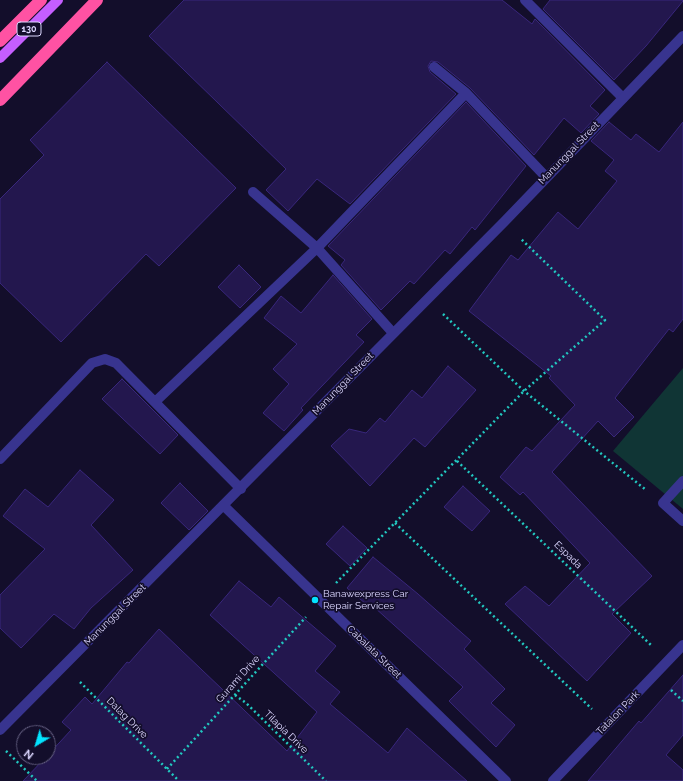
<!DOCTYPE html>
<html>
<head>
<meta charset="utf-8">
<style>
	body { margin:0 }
	#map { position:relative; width:683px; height:781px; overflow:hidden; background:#130e2b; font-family:Raleway,sans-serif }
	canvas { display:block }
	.north { position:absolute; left:16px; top:725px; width:40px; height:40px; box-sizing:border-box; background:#130e2b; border:1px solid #635e80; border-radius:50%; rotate:218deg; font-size:11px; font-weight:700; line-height:16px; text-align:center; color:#dcd7ff }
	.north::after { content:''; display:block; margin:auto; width:14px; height:18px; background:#03e3ff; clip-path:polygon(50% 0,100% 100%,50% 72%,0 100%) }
</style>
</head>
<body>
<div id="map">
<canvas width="683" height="781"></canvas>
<div class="north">N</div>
</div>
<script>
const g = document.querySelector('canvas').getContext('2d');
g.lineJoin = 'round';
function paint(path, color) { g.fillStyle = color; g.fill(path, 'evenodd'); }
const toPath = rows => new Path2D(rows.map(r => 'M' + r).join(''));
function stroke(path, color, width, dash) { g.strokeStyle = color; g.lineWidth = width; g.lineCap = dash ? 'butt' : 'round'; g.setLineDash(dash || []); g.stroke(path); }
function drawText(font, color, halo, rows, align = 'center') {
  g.font = font + ' Raleway,sans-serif'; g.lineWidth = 3.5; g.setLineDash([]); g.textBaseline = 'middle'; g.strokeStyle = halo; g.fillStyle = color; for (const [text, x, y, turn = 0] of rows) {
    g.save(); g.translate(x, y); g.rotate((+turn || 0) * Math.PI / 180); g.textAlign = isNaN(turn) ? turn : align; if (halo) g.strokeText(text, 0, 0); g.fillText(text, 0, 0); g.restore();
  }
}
paint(toPath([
	[683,368,683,509,613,451]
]), '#103535');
const building = toPath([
	[184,0,502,0,532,24,535,19,605,90,590,106,599,114,581,133,564,118,534,155,470,88,438,62,431,61,428,66,430,72,456,94,350,204,317,179,288,211,266,190,286,169,149,36,184,0],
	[550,0,683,0,683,1,646,46,614,80,543,9,550,0],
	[107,62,236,188,159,266,146,254,61,342,0,283,0,199,44,155,30,140,107,62],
	[466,102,526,166,475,230,472,227,450,254,445,250,414,284,410,281,381,310,341,265,345,260,328,246,466,102],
	[609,122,631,140,636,134,659,152,683,122,683,319,673,332,669,329,615,398,634,417,614,437,598,421,552,472,652,576,612,614,631,633,587,681,505,604,525,586,549,606,590,563,523,492,520,495,500,477,526,447,532,451,575,405,549,378,551,376,469,311,511,255,518,260,558,212,578,229,617,181,605,171,614,160,591,141,609,122],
	[239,265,261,287,240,308,218,287,239,265],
	[333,275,372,319,356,335,364,342,301,408,303,410,284,431,263,413,289,384,273,369,297,344,264,318,281,296,301,313,333,275],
	[448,366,476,390,425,447,414,438,370,486,331,446,349,429,366,433,380,418,385,422,412,390,422,398,448,366],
	[122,379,178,435,160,454,102,399,122,379],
	[80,470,114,500,91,525,133,570,91,608,74,629,54,614,21,648,0,628,0,595,45,549,3,516,25,489,48,507,80,470],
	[180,483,208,511,189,530,161,503,180,483],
	[463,486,490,511,472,531,444,507,463,486],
	[343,526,367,548,350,566,326,544,343,526],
	[373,557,418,594,471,641,464,649,505,689,491,703,515,725,496,747,449,701,463,687,374,607,372,609,347,588,373,557],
	[239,581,271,607,279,597,336,646,315,671,340,692,330,704,388,753,407,728,467,781,23,781,46,757,48,757,48,755,71,730,62,722,85,697,92,704,127,662,129,663,159,629,287,751,317,712,210,615,239,581],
	[683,675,683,735,666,755,683,770,683,781,588,781,639,721,641,723,683,675]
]);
paint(building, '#23174e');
stroke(building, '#39277c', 1);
stroke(toPath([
	[443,314,524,391,646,490],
	[457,461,652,646],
	[395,523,592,709],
	[336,583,524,391,605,320,520,238],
	[80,682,179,781],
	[671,690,683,701],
	[235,695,246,703,326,781],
	[6,751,37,781],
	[167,769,306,617]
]), '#22c8c0', 2.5, [2, 3]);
stroke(toPath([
	[525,0,623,98],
	[434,67,466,93,546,177],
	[253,192,317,248,393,333],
	[155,402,317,248,466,93],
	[0,459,92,363,105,359,116,363,241,489]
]), '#38348f', 10);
stroke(toPath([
	[683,481,663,503,683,521],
	[553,781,683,645]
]), '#38348f', 10);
stroke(toPath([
	[224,506,506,781],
	[0,730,504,222,683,36]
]), '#38348f', 10);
stroke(toPath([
	[0,58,58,0]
]), '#c55eff', 10);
stroke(toPath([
	[0,41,41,0],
	[0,100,97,0]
]), '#ff52a3', 12);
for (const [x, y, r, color] of [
	[315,600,4,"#03e3ff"]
]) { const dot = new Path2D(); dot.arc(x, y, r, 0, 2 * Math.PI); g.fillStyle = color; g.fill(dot); stroke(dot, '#130e2b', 1.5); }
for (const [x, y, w] of [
	[29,29,24]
]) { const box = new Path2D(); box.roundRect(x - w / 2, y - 7, w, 14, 3); g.fillStyle = '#130e2b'; g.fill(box); stroke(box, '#dcd7ff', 1); }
drawText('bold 9px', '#dcd7ff', null, [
	["130",29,29]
]);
drawText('10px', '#dcd7ff', '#130e2b', [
	["Manunggal Street",569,153,-46],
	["Manunggal Street",343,384,-46],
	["Espada",568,555,44],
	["Manunggal Street",115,615,-45],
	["Cabalata Street",374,652,44],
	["Gurami Drive",238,679,-48],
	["Tatalon Park",618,713,-46],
	["Dalag Drive",127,718,45],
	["Tilapia Drive",286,732,44]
]);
drawText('10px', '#dcd7ff', '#130e2b', [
	["Banawexpress Car",323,594],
	["Repair Services",323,606]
], 'left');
</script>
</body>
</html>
